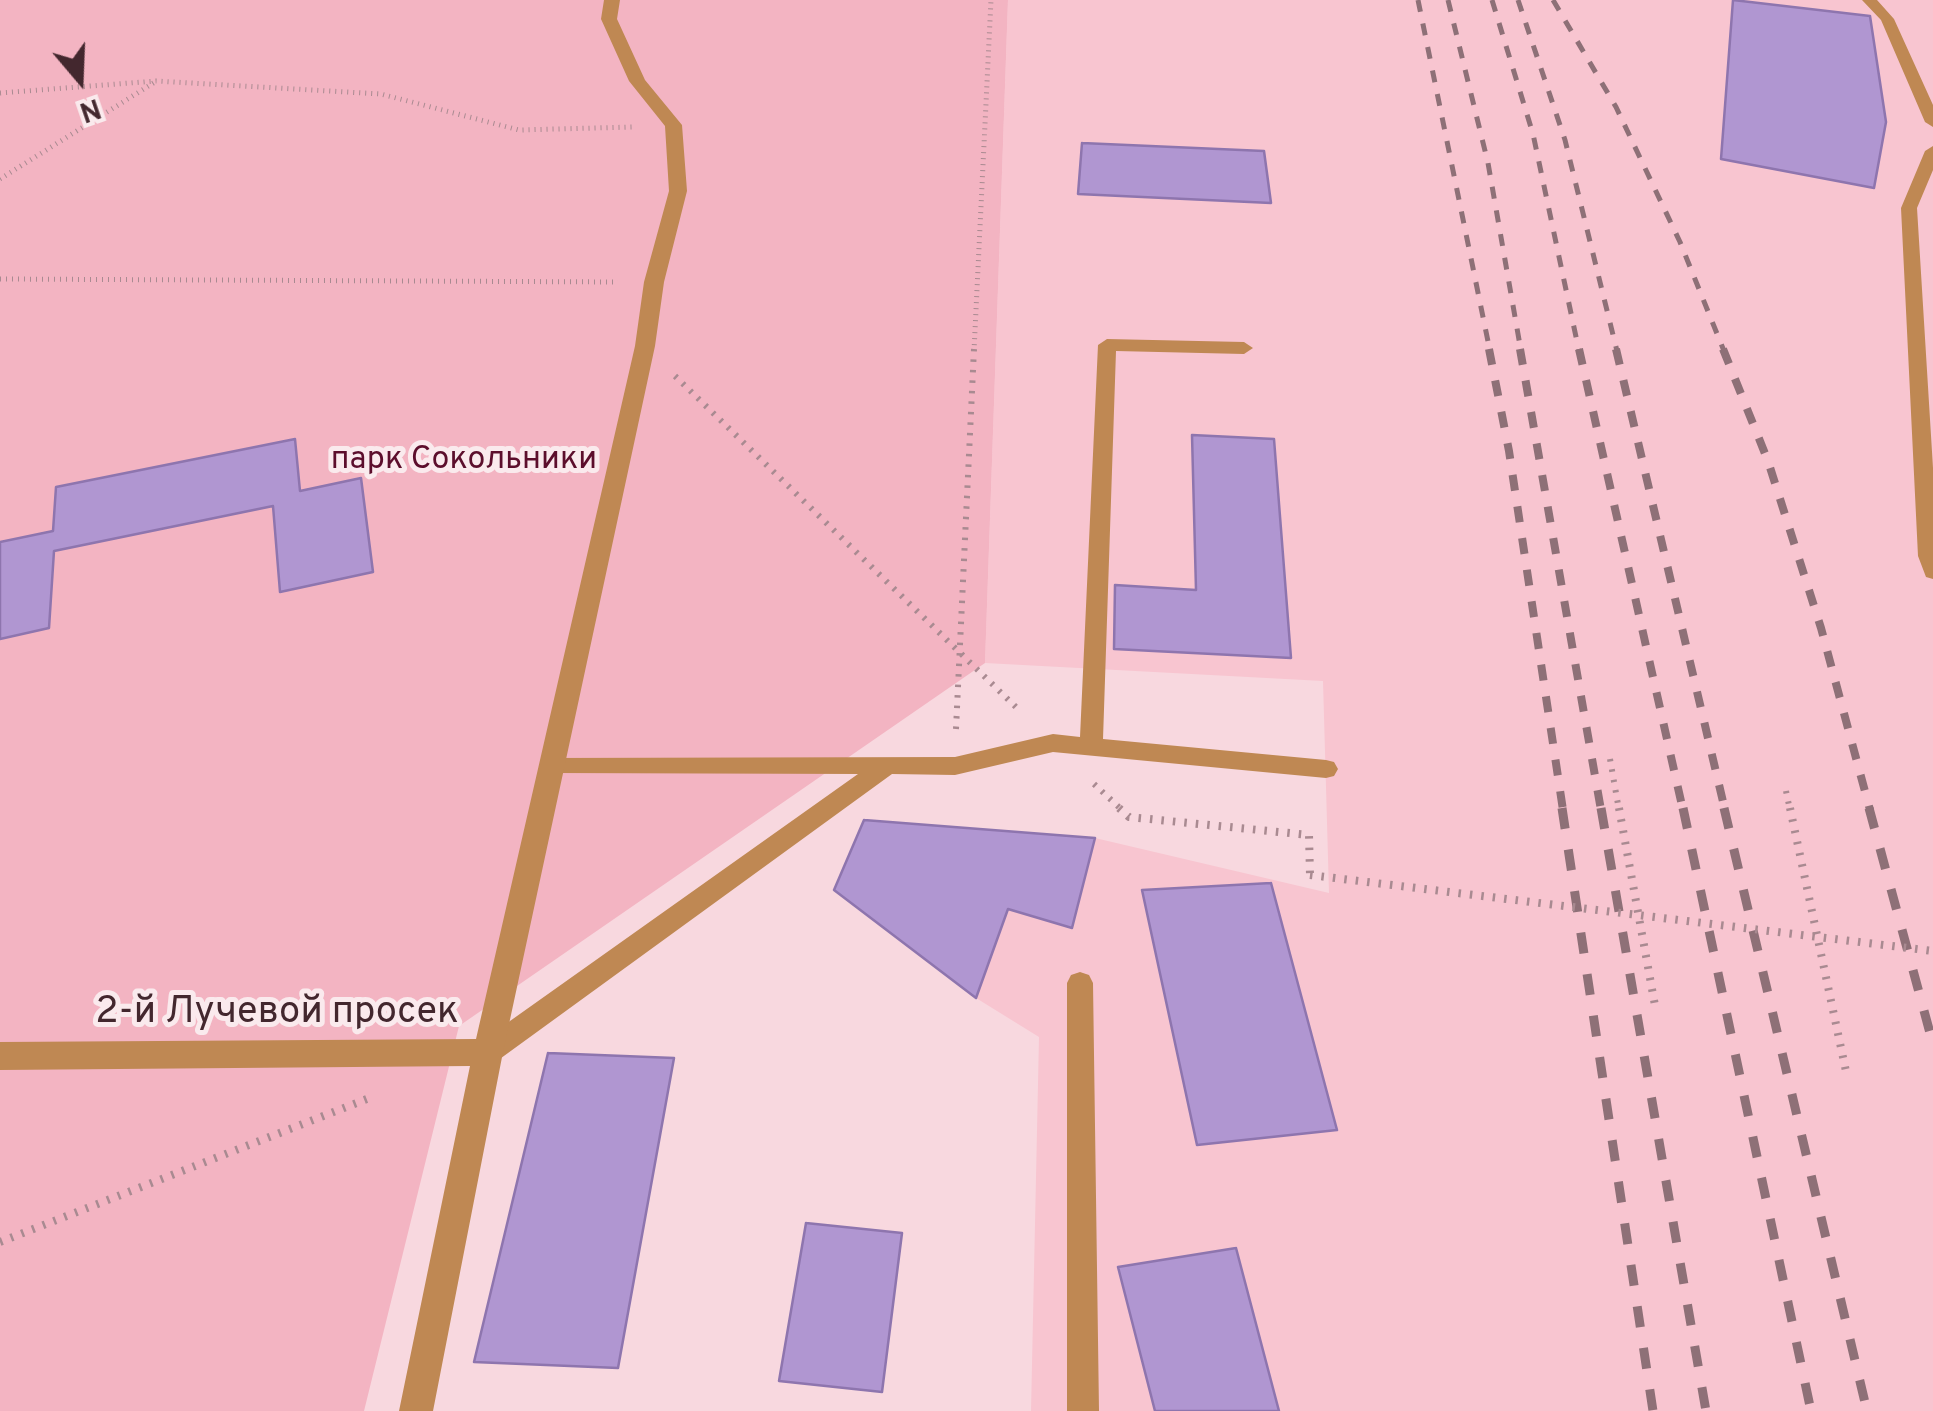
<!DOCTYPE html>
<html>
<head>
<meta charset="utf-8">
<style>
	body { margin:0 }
	#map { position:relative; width:1933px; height:1411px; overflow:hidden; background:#f8d8df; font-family:Overpass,sans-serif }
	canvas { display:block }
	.north { position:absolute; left:30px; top:30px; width:100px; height:100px; -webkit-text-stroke:8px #faeaed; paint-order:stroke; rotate:161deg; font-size:28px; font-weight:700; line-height:40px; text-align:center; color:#43272e }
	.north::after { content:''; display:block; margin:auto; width:35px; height:45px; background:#43272e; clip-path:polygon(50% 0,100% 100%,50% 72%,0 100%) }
</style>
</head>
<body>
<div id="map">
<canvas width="1933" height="1411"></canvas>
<div class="north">N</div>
</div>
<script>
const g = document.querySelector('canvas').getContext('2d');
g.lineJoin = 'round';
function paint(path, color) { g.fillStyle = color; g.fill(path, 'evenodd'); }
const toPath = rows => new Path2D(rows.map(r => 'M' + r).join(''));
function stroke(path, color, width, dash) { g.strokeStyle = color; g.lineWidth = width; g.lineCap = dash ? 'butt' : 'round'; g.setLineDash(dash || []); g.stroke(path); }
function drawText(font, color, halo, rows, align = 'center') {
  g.font = font + ' Overpass,sans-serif'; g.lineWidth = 10; g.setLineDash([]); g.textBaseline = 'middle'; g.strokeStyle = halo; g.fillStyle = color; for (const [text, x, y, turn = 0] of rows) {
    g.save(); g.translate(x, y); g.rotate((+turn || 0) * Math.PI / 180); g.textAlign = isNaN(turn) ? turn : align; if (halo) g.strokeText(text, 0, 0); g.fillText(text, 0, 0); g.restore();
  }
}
paint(toPath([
	[1008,0,1933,0,1933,1411,1031,1411,1039,1037,976,998,1008,909,1072,927,1095,838,1329,893,1323,681,985,663]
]), '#f8c5d0');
paint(toPath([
	[0,0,1008,0,985,663,459,1026,364,1411,0,1411]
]), '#f3b4c2');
const building = toPath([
	[1733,0,1870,16,1886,122,1874,188,1721,159,1733,0],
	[1082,143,1264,151,1271,203,1078,194,1082,143],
	[1192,435,1274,439,1291,658,1114,649,1115,585,1196,590,1192,435],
	[295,439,300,491,361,478,373,572,280,592,273,506,54,551,49,628,0,639,0,542,53,531,56,487,295,439],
	[864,820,1095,838,1072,928,1008,909,976,998,834,890,864,820],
	[1271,883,1337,1130,1197,1145,1142,890,1271,883],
	[548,1053,674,1058,618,1368,474,1362,548,1053],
	[806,1223,902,1233,882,1392,779,1381,806,1223],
	[1236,1248,1279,1411,1155,1411,1118,1267,1236,1248]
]);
paint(building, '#b096d1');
stroke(building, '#8e75ae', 2.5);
stroke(toPath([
	[0,93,156,81,381,94,519,130,633,127],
	[0,179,155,82],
	[0,279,618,282],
	[974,351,991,0]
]), '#a98a91', 5, [1, 5]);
stroke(toPath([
	[675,376,1021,712],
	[956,729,974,349],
	[1610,759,1619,810],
	[1094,784,1122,810],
	[1786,791,1790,810]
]), '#a98a91', 6, [2.5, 8]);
stroke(toPath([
	[1119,808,1129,817,1309,835,1310,875],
	[1619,808,1656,1011],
	[1790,808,1847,1076],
	[0,1242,372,1097]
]), '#a98a91', 8, [2.5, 9]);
paint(toPath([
	[1862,0,1877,0,1894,19,1933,105,1933,127,1925,122,1881,20,1862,0],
	[1933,146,1933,170,1917,208,1933,468,1933,579,1926,577,1918,556,1901,208,1925,151,1933,146],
	[1107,339,1244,342,1253,348,1244,354,1116,351,1103,739,1326,760,1334,762,1338,769,1334,776,1326,778,1053,752,955,775,892,774,497,1061,488,1064,479,1061,475,1052,479,1043,858,774,554,773,546,770,542,764,546,758,955,757,1053,734,1080,737,1098,345,1107,339],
	[1080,972,1089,975,1093,983,1099,1411,1067,1411,1067,983,1071,975,1080,972]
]), '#bf8853');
paint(toPath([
	[604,0,620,0,617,19,645,80,682,125,687,191,664,282,655,346,503,1052,433,1411,399,1411,470,1066,0,1070,0,1042,476,1039,635,346,644,282,669,191,665,126,629,81,601,19,604,0]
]), '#bf8853');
stroke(toPath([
	[1418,0,1490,351],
	[1448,0,1488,163,1521,351],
	[1492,0,1533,134,1579,351],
	[1518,0,1565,140,1617,351],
	[1553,0,1616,107,1680,242,1724,351]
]), '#8e7077', 5, [12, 12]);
stroke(toPath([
	[1489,349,1509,451,1563,810],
	[1520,349,1601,810],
	[1579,349,1683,810],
	[1616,349,1725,810],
	[1723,349,1768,461,1821,628,1870,810]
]), '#8e7077', 8, [16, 16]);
stroke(toPath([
	[1562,808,1653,1411],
	[1601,808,1706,1411],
	[1683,808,1811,1411],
	[1724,808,1867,1411],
	[1869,808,1933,1044]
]), '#8e7077', 9, [21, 21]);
stroke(toPath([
	[1310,875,1933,951]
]), '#a98a91', 8, [2.5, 9]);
drawText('32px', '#5c0e2c', '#faeaed', [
	["парк Сокольники",464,462]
]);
drawText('38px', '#43272e', '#faeaed', [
	["2-й Лучевой просек",277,1014]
]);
</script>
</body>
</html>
